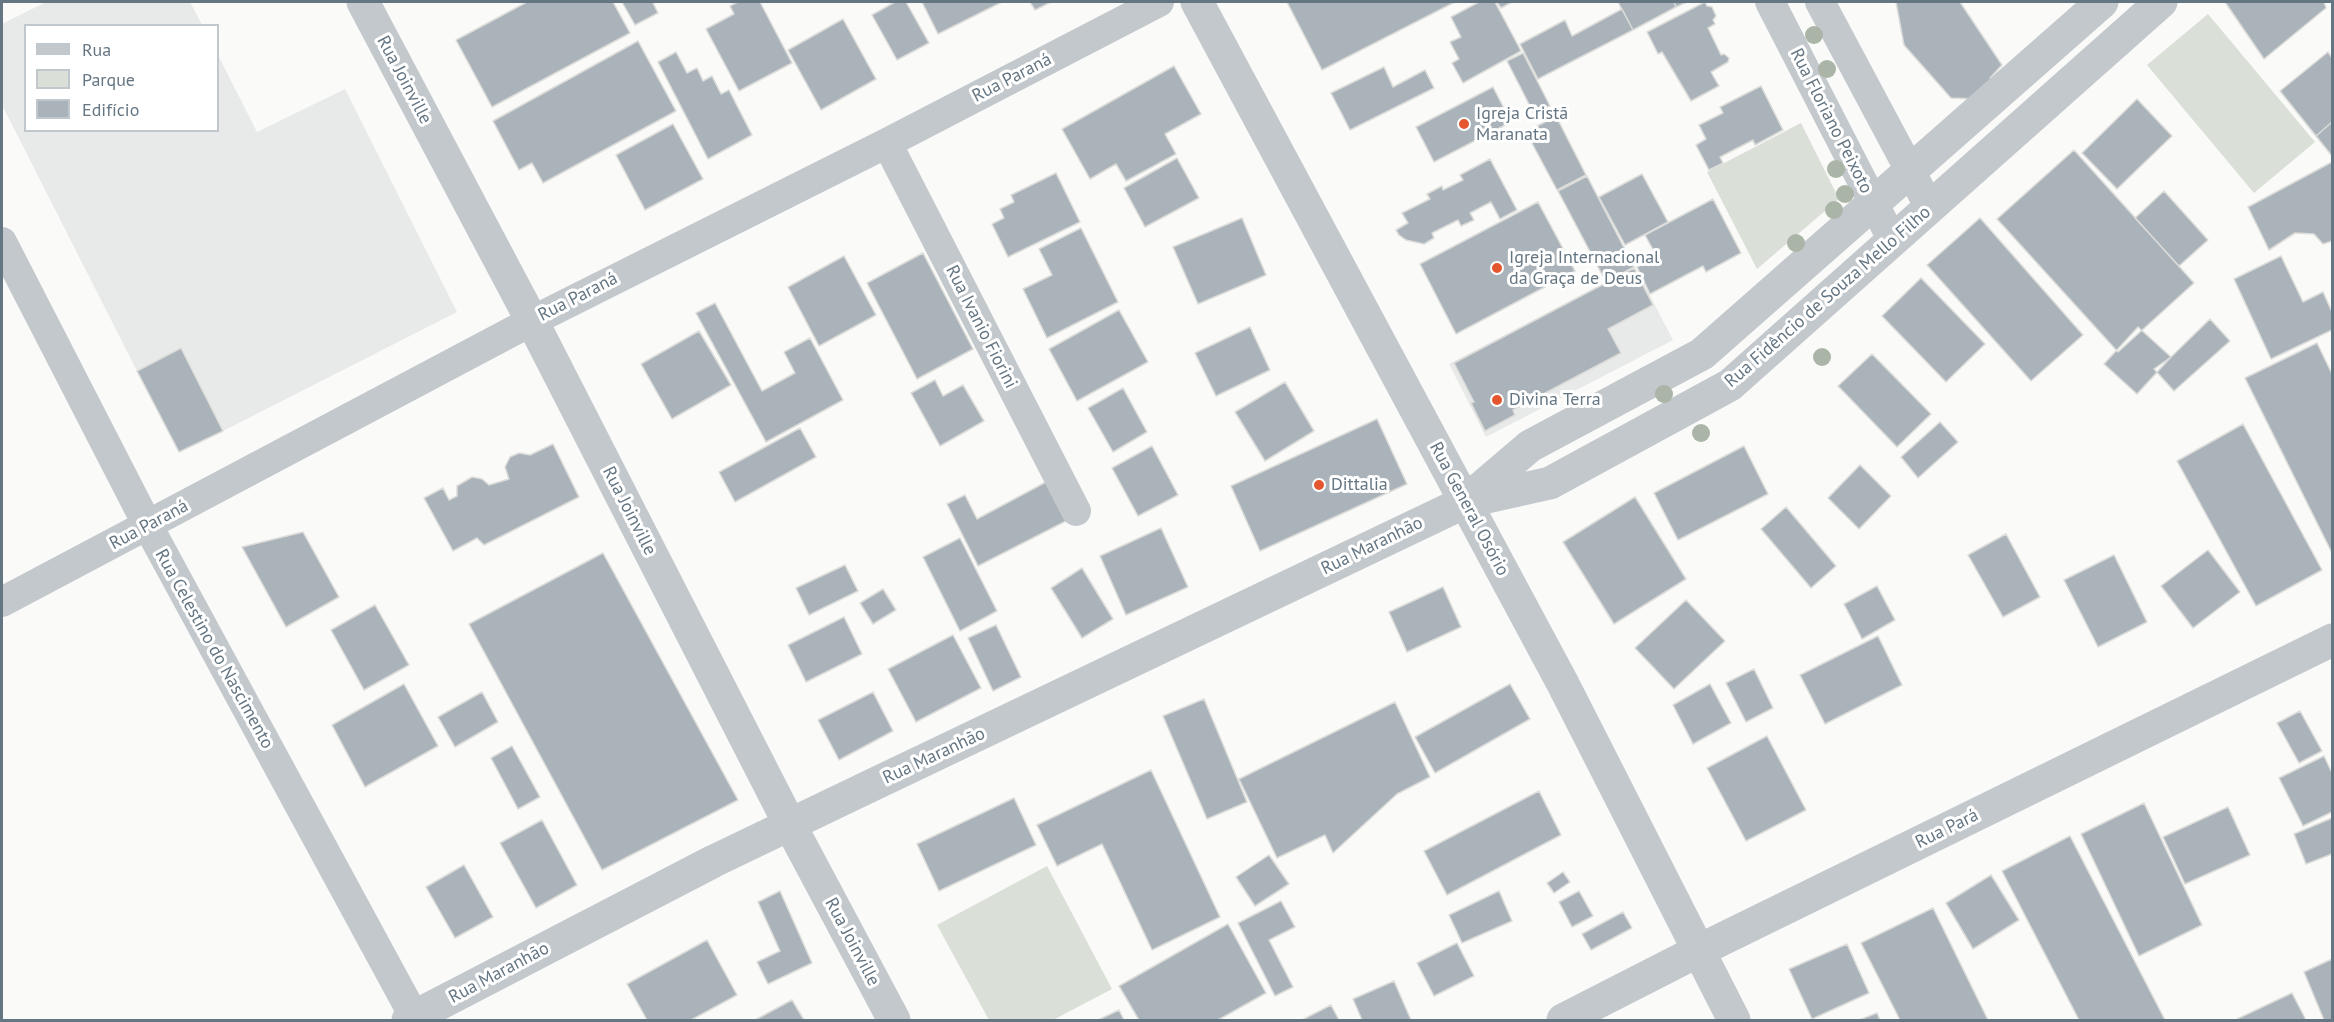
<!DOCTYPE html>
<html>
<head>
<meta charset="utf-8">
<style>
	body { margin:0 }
	#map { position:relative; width:2334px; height:1022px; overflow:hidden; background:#fafaf8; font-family:"PT Sans",sans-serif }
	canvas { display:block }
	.frame { position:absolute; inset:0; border:3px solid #657683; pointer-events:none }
	.legend { position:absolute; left:24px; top:24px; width:195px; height:108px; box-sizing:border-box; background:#fff; border:2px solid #c1c8cd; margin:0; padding:8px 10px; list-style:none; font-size:18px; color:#657683 }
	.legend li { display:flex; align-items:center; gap:12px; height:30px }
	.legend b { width:30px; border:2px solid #c1c8cd }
</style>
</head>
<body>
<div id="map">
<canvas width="2334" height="1022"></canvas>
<div class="frame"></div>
<ul class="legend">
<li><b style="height:8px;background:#c3c8cc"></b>Rua</li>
<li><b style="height:16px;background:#dadfd7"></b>Parque</li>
<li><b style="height:16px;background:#aab3b9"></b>Edifício</li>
</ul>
</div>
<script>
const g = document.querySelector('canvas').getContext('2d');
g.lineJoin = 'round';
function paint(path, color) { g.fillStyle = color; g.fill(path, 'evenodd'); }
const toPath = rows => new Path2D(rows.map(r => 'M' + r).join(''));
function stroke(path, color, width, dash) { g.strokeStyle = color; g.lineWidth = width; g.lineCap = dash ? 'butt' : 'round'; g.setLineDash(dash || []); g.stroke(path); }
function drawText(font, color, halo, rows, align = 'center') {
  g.font = font + ' "PT Sans",sans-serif'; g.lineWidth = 6; g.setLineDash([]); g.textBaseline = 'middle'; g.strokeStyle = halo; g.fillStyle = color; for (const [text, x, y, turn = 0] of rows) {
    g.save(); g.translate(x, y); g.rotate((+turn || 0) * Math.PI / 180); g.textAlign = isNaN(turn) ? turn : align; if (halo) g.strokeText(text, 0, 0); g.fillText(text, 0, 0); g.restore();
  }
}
paint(toPath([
	[46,2,190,2,202,25,26,26,26,130,218,130,218,55,257,132,345,89,457,312,223,431,182,349,137,371,2,105,2,24],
	[1635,267,1673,340,1486,437,1449,364]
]), '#e8e9e9');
paint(toPath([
	[2208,14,2315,142,2254,193,2147,65],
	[1801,123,1839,199,1757,269,1707,172],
	[1047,866,1112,989,1053,1020,989,1020,937,925]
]), '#dadfd7');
const building = toPath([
	[527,2,613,2,630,33,492,107,456,40,527,2],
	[622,2,657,2,653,3,658,13,635,25,622,2],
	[738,2,760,2,792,63,739,91,706,29,734,14,730,6,738,2],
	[895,2,906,2,929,43,897,60,872,15,895,2],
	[922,2,1002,2,938,34,922,2],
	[1030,2,1051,2,1035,10,1030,2],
	[1287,2,1455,2,1322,70,1287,2],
	[1479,2,1495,2,1521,51,1463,83,1452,63,1459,59,1450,42,1461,37,1451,17,1479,2],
	[1497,2,1512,2,1501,8,1497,2],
	[1618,2,1674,2,1676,7,1633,30,1618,2],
	[1674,2,1687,2,1676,7,1674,2],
	[1705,2,1707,6,1712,7,1716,16,1713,20,1715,24,1708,28,1721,55,1724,54,1729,58,1728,62,1711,72,1719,86,1691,101,1662,52,1658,54,1647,32,1705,2],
	[1896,2,1960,2,2002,65,1990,78,1995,86,1979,99,1951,98,1904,45,1896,2],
	[2225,2,2324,2,2326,8,2264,59,2225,2],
	[1622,9,1633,30,1538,79,1520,44,1565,20,1572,36,1622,9],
	[843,19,876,79,821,110,788,50,843,19],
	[638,41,676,111,543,183,532,163,519,170,493,121,638,41],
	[676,52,687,73,697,68,703,81,712,76,721,94,729,90,752,135,708,159,658,62,676,52],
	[2328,52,2332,58,2332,122,2316,136,2280,91,2328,52],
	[1523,53,1550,106,1534,114,1507,61,1523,53],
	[1174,66,1201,114,1165,134,1176,154,1126,181,1116,164,1090,179,1062,129,1174,66],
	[1384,67,1393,87,1425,70,1434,88,1350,130,1331,93,1384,67],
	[1761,86,1783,130,1755,145,1753,140,1720,157,1723,163,1709,170,1696,145,1706,139,1699,125,1723,113,1720,107,1761,86],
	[1493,87,1511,122,1434,162,1416,127,1493,87],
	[2137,99,2172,136,2117,189,2082,153,2137,99],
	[1556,116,1586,175,1557,190,1526,132,1556,116],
	[2332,122,2332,156,2316,136,2332,122],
	[673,124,703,179,645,210,616,155,673,124],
	[2074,150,2194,283,2118,352,1997,219,2074,150],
	[1177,158,1199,198,1145,227,1124,188,1177,158],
	[1490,159,1517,210,1500,219,1491,202,1470,213,1474,220,1461,226,1458,220,1432,233,1434,238,1424,244,1406,240,1399,235,1396,230,1408,223,1402,213,1430,199,1427,194,1442,186,1443,190,1463,180,1460,175,1490,159],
	[2332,162,2332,241,2323,244,2314,234,2295,233,2269,250,2248,207,2332,162],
	[1056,173,1080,222,1008,257,992,224,1004,218,1000,209,1014,202,1011,195,1056,173],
	[1642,174,1668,222,1625,245,1599,197,1642,174],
	[1587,176,1634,267,1606,282,1558,191,1587,176],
	[2164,191,2208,240,2179,266,2135,218,2164,191],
	[1713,199,1741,253,1706,272,1703,266,1650,294,1637,267,1657,257,1645,235,1713,199],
	[1538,202,1575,271,1456,334,1420,264,1538,202],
	[1242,218,1266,275,1198,304,1173,247,1242,218],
	[1980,218,2083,335,2031,381,1927,265,1980,218],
	[1081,228,1118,302,1047,338,1023,289,1052,275,1039,249,1081,228],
	[923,253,973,349,917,379,867,283,923,253],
	[844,256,876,315,819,346,788,287,844,256],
	[2281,256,2303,302,2323,292,2332,312,2332,330,2271,359,2234,279,2281,256],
	[1634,268,1653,305,1608,329,1621,353,1513,410,1515,415,1485,431,1471,403,1474,402,1454,363,1634,268],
	[1921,278,1985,344,1946,382,1882,316,1921,278],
	[715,303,762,391,795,373,784,352,810,338,843,400,766,442,696,313,715,303],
	[1119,310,1148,362,1077,401,1049,349,1119,310],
	[2210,319,2230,341,2174,391,2154,369,2171,357,2210,319],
	[1250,327,1270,370,1216,396,1195,353,1250,327],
	[2138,327,2171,357,2137,394,2104,364,2138,327],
	[699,331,731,385,672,419,641,364,699,331],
	[2317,343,2332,374,2332,553,2245,378,2317,343],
	[181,348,223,431,179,452,137,371,181,348],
	[1872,354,1931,414,1897,447,1838,386,1872,354],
	[935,380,943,396,963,385,984,421,940,446,911,393,935,380],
	[1285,382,1314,431,1265,461,1235,412,1285,382],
	[1123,388,1147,432,1113,452,1088,408,1123,388],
	[1377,419,1407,484,1260,551,1231,486,1377,419],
	[1940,422,1958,442,1918,478,1901,457,1940,422],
	[2243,424,2322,570,2256,606,2177,461,2243,424],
	[800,428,816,457,735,502,719,472,800,428],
	[553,444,579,497,484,545,477,538,453,551,424,498,443,488,449,500,457,496,457,486,472,477,482,479,489,485,509,479,505,467,510,457,519,453,530,455,553,444],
	[1152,446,1178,495,1138,516,1112,468,1152,446],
	[1744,446,1768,494,1678,540,1654,493,1744,446],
	[1860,465,1891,496,1859,529,1828,498,1860,465],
	[1046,482,1066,521,978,566,947,504,965,495,977,519,1046,482],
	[1635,497,1686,579,1614,624,1563,542,1635,497],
	[1786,507,1836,566,1811,588,1761,529,1786,507],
	[1161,528,1188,587,1126,615,1100,556,1161,528],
	[303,532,339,597,286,627,242,547,303,532],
	[2006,534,2040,597,2003,617,1968,555,2006,534],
	[960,538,997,611,960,631,923,557,960,538],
	[2208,550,2240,592,2193,628,2161,586,2208,550],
	[603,553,738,800,602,870,469,624,603,553],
	[2114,555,2147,622,2098,647,2064,580,2114,555],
	[845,565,858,591,809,615,796,588,845,565],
	[1082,568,1113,619,1082,638,1051,588,1082,568],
	[1877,586,1895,620,1862,639,1844,604,1877,586],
	[1443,587,1461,627,1407,652,1389,612,1443,587],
	[883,589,896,610,873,624,860,603,883,589],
	[1686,600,1725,641,1674,689,1635,648,1686,600],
	[375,605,409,665,364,690,331,630,375,605],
	[844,617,862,654,806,682,788,645,844,617],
	[996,625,1021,677,993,691,968,638,996,625],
	[953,635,981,688,916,722,888,669,953,635],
	[1878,636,1902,685,1825,724,1800,675,1878,636],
	[1754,669,1773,708,1746,722,1726,683,1754,669],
	[404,684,438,746,365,787,332,725,404,684],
	[1510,684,1530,719,1435,773,1415,737,1510,684],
	[1710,684,1731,723,1693,744,1673,705,1710,684],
	[482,692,498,722,455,747,438,717,482,692],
	[873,692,893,731,839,760,818,720,873,692],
	[1204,699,1247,802,1207,819,1163,716,1204,699],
	[1395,702,1430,777,1397,794,1333,853,1325,835,1277,858,1239,779,1395,702],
	[2300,711,2322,751,2299,763,2277,723,2300,711],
	[1767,736,1806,810,1746,841,1707,768,1767,736],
	[512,746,540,797,518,809,491,758,512,746],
	[2324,756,2332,773,2332,812,2303,826,2279,778,2324,756],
	[1151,770,1220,917,1152,950,1102,844,1057,866,1037,825,1151,770],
	[1539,791,1561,835,1447,895,1424,851,1539,791],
	[1014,798,1036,845,939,891,917,844,1014,798],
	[2144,803,2202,925,2139,956,2081,834,2144,803],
	[2228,807,2250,855,2185,884,2163,837,2228,807],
	[2332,818,2332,854,2306,864,2294,834,2332,818],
	[542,820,577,885,536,908,500,843,542,820],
	[2070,836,2165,1020,2079,1020,2002,871,2070,836],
	[1269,855,1289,884,1255,906,1236,877,1269,855],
	[464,865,493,917,455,938,426,887,464,865],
	[1563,872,1570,882,1554,893,1547,883,1563,872],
	[1991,875,2019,920,1973,949,1946,903,1991,875],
	[780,891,812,963,768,984,757,962,780,951,758,902,780,891],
	[1499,891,1512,921,1462,943,1449,915,1499,891],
	[1579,891,1593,916,1572,927,1559,902,1579,891],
	[1281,901,1295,927,1269,940,1293,987,1275,996,1238,923,1281,901],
	[1933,908,1988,1020,1900,1020,1861,943,1933,908],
	[1623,912,1632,928,1591,950,1582,934,1623,912],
	[1228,924,1266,993,1218,1020,1139,1020,1119,986,1228,924],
	[707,940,737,995,691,1020,647,1020,627,984,707,940],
	[1457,943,1474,976,1434,996,1417,963,1457,943],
	[1847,944,1869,993,1812,1019,1789,969,1847,944],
	[2332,959,2332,1020,2324,1020,2304,972,2332,959],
	[1394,981,1411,1020,1362,1020,1353,999,1394,981],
	[2292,993,2306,1020,2237,1020,2237,1019,2292,993],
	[792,1000,804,1020,755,1020,792,1000],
	[1331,1005,1339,1020,1302,1020,1331,1005],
	[1119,1010,1124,1020,1098,1020,1119,1010],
	[1877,1013,1880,1020,1859,1020,1877,1013]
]);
paint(building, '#aab3b9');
stroke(building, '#dcdcda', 1.5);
stroke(toPath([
	[1770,2,1893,241],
	[1820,2,1930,208],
	[887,143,1076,511],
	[2,242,148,526,416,1020],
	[2,602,532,321,887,143,1159,2]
]), '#c3c8cc', 30);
stroke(toPath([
	[363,2,532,321,790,825,894,1020],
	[1197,2,1563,684,1734,1020],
	[1469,498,1530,446,1702,354,2102,2],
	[408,1020,714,861,866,788,1465,502,1550,483,1730,385,2161,2],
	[1563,1020,1698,951,2332,640]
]), '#c3c8cc', 33);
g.fillStyle = '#aab4a7';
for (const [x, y] of [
	[1814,35],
	[1827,69],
	[1836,169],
	[1845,194],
	[1834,210],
	[1796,243],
	[1822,357],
	[1664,394],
	[1701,433]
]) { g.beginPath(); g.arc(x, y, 9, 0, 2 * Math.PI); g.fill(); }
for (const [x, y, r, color] of [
	[1464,124,6,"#e4572e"],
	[1497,268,6,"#e4572e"],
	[1497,400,6,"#e4572e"],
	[1319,485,6,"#e4572e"]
]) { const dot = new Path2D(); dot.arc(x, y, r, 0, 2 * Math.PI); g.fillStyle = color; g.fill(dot); stroke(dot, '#fff', 2); }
drawText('18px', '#657683', '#fff', [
	["Rua Paraná",1012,78,-27],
	["Rua Joinville",404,80,62],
	["Rua Floriano Peixoto",1831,121,63],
	["Rua Paraná",578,297,-27],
	["Rua Fidêncio de Souza Mello Filho",1828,297,-41],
	["Rua Ivanio Fiorini",981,327,63],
	["Rua General Osório",1469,509,62],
	["Rua Joinville",629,511,63],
	["Rua Paraná",149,525,-28],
	["Rua Maranhão",1372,546,-26],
	["Rua Celestino do Nascimento",214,649,61],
	["Rua Maranhão",934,756,-25],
	["Rua Pará",1947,829,-26],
	["Rua Joinville",852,942,62],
	["Rua Maranhão",499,973,-28]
]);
drawText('18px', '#657683', '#fff', [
	["Igreja Cristã",1476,114],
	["Maranata",1476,135],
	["Igreja Internacional",1509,258],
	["da Graça de Deus",1509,279],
	["Divina Terra",1509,400],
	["Dittalia",1331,485]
], 'left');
</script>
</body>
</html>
